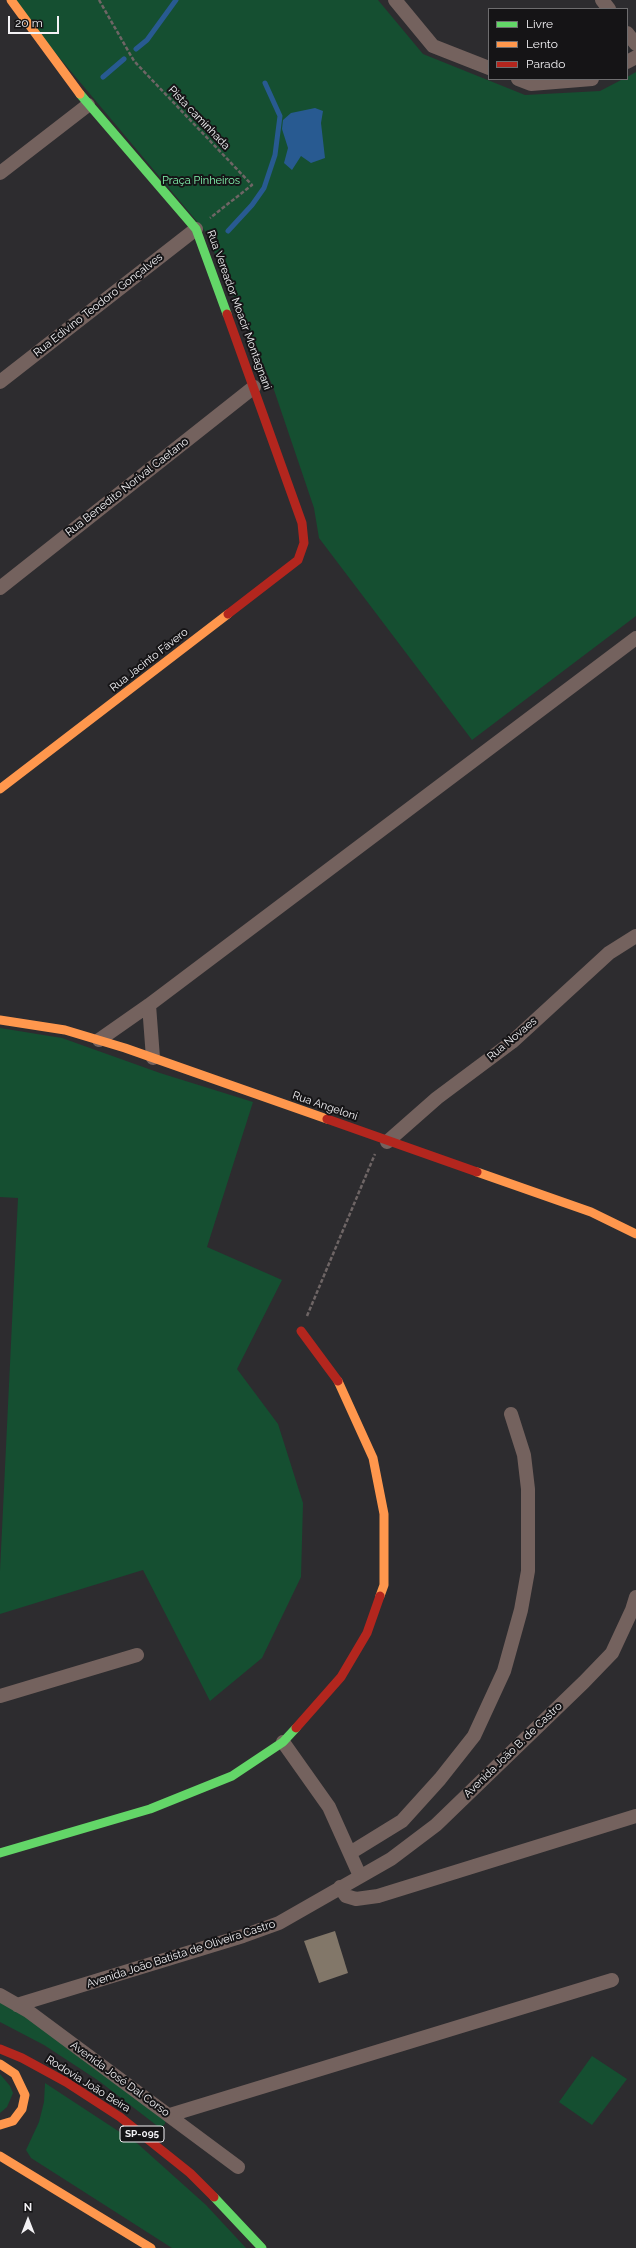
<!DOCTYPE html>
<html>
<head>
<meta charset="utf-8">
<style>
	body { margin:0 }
	#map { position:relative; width:636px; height:2248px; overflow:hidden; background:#2d2c2f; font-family:Raleway,sans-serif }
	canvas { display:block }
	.legend { position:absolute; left:488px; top:8px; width:140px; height:72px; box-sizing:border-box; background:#151416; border:1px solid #6e6d6f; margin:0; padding:5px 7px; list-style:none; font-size:12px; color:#f3f2f5 }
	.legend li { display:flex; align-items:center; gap:8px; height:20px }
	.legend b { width:20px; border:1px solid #6e6d6f }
	.north { position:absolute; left:8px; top:2200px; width:40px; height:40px; -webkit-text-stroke:3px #151416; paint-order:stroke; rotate:0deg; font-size:11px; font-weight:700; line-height:16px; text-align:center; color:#f3f2f5 }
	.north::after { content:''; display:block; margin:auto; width:14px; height:18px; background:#f3f2f5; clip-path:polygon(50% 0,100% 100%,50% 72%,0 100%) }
	.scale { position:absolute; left:8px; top:16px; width:51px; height:18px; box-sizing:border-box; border:2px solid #f3f2f5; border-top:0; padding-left:5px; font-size:12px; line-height:14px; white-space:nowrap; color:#f3f2f5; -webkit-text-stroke:3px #151416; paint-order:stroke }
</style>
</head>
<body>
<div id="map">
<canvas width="636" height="2248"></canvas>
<ul class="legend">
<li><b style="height:5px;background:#63d668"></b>Livre</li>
<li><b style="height:5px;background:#ff974d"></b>Lento</li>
<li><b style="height:5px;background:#b3261e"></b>Parado</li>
</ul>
<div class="north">N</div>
<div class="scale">20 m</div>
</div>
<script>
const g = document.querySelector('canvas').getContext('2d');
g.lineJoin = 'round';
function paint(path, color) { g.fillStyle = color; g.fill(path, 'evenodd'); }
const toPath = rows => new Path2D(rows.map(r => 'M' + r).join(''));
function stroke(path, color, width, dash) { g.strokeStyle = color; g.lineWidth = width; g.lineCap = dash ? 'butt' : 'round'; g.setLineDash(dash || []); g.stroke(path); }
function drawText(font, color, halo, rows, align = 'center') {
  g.font = font + ' Raleway,sans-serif'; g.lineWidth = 4; g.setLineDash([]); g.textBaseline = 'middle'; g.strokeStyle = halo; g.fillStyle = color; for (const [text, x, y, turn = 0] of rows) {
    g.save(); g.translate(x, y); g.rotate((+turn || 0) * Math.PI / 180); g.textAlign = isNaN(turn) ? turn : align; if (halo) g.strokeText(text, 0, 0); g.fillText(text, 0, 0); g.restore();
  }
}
paint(toPath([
	[11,0,378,0,423,54,525,95,600,91,623,79,627,79,627,77,636,72,636,616,472,740,319,538,314,508,273,387,205,231],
	[0,1028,62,1038,160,1073,253,1102,207,1247,282,1280,237,1369,278,1424,303,1503,301,1577,262,1658,210,1701,143,1570,0,1614,0,1571,18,1198,0,1197],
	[0,2002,15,2009,166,2118,165,2124,160,2128,99,2081,44,2045,0,2022],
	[592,2056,627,2079,592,2125,559,2102],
	[0,2074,10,2086,13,2093,7,2107,0,2113],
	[45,2083,138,2144,206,2205,246,2248,172,2248,31,2158,26,2150,39,2122,44,2102]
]), '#154f31');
paint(toPath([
	[315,108,323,111,321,123,325,158,311,163,301,156,292,170,284,163,288,148,282,129,283,120,291,113]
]), '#285a91');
stroke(toPath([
	[136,49,147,40,176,0],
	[103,77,124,59],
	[228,231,252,205,264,188,275,155,280,116,265,83]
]), '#285a91', 5);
paint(toPath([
	[335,1931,348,1973,319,1983,304,1941]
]), '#827769');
stroke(toPath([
	[99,0,134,61,252,185,210,218],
	[307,1316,375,1154]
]), '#6e6565', 2.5, [4, 2]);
stroke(toPath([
	[395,0,433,46,489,68],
	[602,0,609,9],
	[627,33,636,44],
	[627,62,636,57],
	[518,79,531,84,592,79],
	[0,173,88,105],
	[0,382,196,229],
	[0,588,254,387],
	[149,1005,153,1058],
	[99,1040,149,1005,636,638],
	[387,1142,437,1098,512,1042,609,953,636,936],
	[0,1696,137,1655],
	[283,1742,329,1807,360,1876],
	[350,1853,402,1821,440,1779,474,1736,504,1671,521,1610,528,1571,528,1489,524,1455,511,1414],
	[340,1887,346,1896,356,1899,378,1896,636,1816],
	[0,1995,28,2011,238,2167],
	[17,2005,243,1936,279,1923,391,1859,436,1825,584,1682,612,1653,632,1610,636,1597],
	[170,2115,612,1980]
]), '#74625e', 14);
stroke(toPath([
	[80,94,196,229,227,314],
	[0,1853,150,1809,232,1776,283,1742,296,1728],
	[214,2197,262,2248]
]), '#63d668', 9);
stroke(toPath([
	[11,0,80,94],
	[0,789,228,614],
	[0,1020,65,1030,125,1048,327,1119],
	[477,1172,591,1212,636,1234],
	[338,1381,373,1458,384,1514,384,1585,380,1596],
	[0,2064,15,2074,25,2095,22,2109,13,2121,0,2125],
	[0,2156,151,2248]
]), '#ff974d', 9);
stroke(toPath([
	[227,314,302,523,304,543,298,560,228,614],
	[327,1119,477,1172],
	[301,1331,338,1381],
	[296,1728,341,1677,367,1633,380,1596],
	[0,2049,22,2058,66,2082,120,2117,190,2173,214,2197]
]), '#b3261e', 9);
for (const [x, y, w] of [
	[142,2134,44]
]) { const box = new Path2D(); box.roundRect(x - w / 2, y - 8, w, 16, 3); g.fillStyle = '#151416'; g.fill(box); stroke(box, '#f3f2f5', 1); }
drawText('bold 10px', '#f3f2f5', null, [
	["SP-095",142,2134]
]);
drawText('11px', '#f3f2f5', '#151416', [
	["Pista caminhada",199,118,46],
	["Rua Edivino Teodoro Gonçalves",98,305,-38],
	["Rua Vereador Moacir Montagnani",239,310,70],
	["Rua Benedito Norival Caetano",127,487,-38],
	["Rua Jacinto Fávero",149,660,-38],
	["Rua Novaes",512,1039,-40],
	["Rua Angeloni",325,1106,19],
	["Avenida João B. de Castro",513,1750,-44],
	["Avenida João Batista de Oliveira Castro",181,1954,-18],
	["Avenida José Dal Corso",120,2079,36],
	["Rodovia João Beira",88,2084,32]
]);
drawText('11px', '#83f4af', '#151416', [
	["Praça Pinheiros",201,181]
]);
</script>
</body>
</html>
